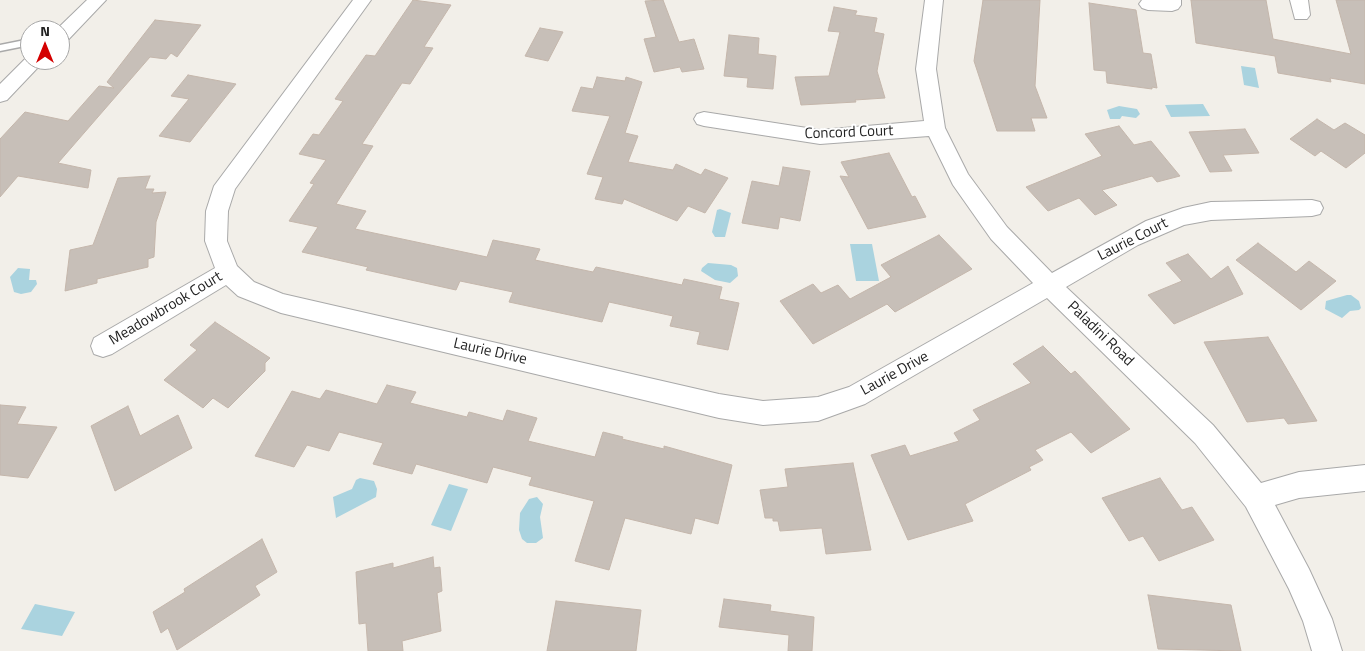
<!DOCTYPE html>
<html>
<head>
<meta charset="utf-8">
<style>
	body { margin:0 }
	#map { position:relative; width:1365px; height:651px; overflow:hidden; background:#f2efe9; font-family:"Titillium Web",sans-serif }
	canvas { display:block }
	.north { position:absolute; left:20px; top:20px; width:50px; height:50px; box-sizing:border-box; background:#fff; border:1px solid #a7a7a7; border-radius:50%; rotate:0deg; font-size:14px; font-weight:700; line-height:20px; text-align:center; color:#222 }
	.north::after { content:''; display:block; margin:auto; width:18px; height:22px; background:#d40000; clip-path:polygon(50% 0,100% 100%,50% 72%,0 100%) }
</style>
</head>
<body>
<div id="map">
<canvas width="1365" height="651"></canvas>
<div class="north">N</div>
</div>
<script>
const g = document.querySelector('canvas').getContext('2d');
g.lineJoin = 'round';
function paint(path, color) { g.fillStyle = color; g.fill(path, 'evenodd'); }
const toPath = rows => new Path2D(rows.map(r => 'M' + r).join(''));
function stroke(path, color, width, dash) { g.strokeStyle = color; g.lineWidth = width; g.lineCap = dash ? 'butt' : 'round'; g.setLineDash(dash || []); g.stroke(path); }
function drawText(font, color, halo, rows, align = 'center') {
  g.font = font + ' "Titillium Web",sans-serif'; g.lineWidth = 4; g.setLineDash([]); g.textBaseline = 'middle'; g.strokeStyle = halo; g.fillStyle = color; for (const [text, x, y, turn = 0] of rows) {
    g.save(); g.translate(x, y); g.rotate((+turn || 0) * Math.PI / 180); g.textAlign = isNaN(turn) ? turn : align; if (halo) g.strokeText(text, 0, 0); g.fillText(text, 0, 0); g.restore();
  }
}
paint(toPath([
	[1241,66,1255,68,1259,88,1244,85],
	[1203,104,1210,116,1171,117,1165,105],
	[1119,106,1137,109,1140,114,1136,118,1122,116,1120,119,1110,119,1107,110],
	[720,209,731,213,725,237,715,237,712,232,717,210],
	[850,244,872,244,879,281,856,281],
	[708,263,731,265,737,268,738,276,730,283,715,280,701,271,702,268],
	[18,268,30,269,29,280,36,280,37,284,31,292,21,294,14,292,10,277],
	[1347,295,1351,295,1359,301,1361,308,1359,310,1350,311,1342,318,1325,309,1326,301],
	[360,478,374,481,377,489,376,497,336,518,333,497,352,489,356,480],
	[449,484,468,489,451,531,431,525],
	[537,497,543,504,540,517,543,538,536,543,527,543,522,539,519,530,520,513,529,499],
	[35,604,75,612,62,636,21,629]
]), '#aad3df');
const building = toPath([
	[413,0,451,5,424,47,433,48,410,84,402,83,362,144,373,146,336,204,366,211,355,229,487,257,493,240,540,249,535,260,593,272,596,267,682,285,684,279,722,287,719,299,739,303,728,350,697,344,700,332,670,326,673,316,609,302,602,322,509,302,513,292,460,281,456,290,366,270,368,267,302,252,318,227,289,221,314,184,310,183,326,160,299,154,313,134,319,135,343,101,335,99,366,55,375,56,413,0],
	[663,0,679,42,694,39,704,69,682,72,680,67,654,72,644,39,656,37,645,1,663,0],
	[983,0,1040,0,1035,86,1047,118,1031,118,1035,131,997,131,974,61,983,0],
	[1191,0,1266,0,1273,39,1351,54,1336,0,1365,0,1365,84,1330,78,1331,82,1278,73,1275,56,1196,43,1191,0],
	[1089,3,1136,10,1143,53,1151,54,1157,88,1152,87,1152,89,1107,83,1106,71,1094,70,1089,3],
	[834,7,857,11,855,15,877,18,874,32,884,34,877,71,885,98,855,100,856,102,801,105,795,77,829,76,840,32,828,31,834,7],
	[155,20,201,25,177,57,171,53,166,59,150,57,58,163,91,170,88,188,18,176,0,197,0,139,25,112,68,121,99,86,114,88,107,82,155,20],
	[540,28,563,32,548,61,525,56,540,28],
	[729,35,759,38,758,54,776,56,773,89,747,87,748,78,724,76,729,35],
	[188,75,236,84,190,142,159,136,189,99,171,96,188,75],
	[597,77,625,81,626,77,642,82,625,133,638,136,628,162,673,170,676,164,701,175,705,169,728,178,705,213,688,206,677,221,624,199,622,204,595,199,603,177,587,174,610,116,572,111,581,87,593,89,597,77],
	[1317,119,1334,130,1345,123,1365,135,1365,153,1346,168,1321,151,1315,156,1290,139,1317,119],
	[1119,126,1134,145,1151,141,1180,176,1157,182,1152,176,1102,190,1117,205,1095,215,1079,198,1048,211,1026,187,1102,156,1085,134,1119,126],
	[1245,129,1259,153,1223,155,1232,171,1210,172,1189,132,1245,129],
	[889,153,912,197,915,196,926,217,868,229,840,176,849,177,841,162,889,153],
	[783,167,810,171,800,221,780,217,778,229,742,223,752,181,779,186,783,167],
	[150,176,145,189,154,189,152,193,166,192,156,222,154,257,148,259,148,267,97,279,97,283,65,291,70,250,93,245,118,178,150,176],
	[939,235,972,269,895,312,887,304,813,344,780,301,813,284,821,293,838,285,850,299,891,277,881,265,939,235],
	[1258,243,1296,272,1309,261,1336,281,1301,310,1236,260,1258,243],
	[1188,254,1211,279,1228,266,1243,294,1174,324,1148,295,1182,281,1166,263,1188,254],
	[215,322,270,358,265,363,265,371,228,408,213,398,203,408,164,380,197,350,190,345,215,322],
	[1268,337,1295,383,1317,421,1288,424,1284,418,1247,422,1204,342,1268,337],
	[1043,346,1071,374,1075,371,1130,429,1091,453,1071,432,1035,450,1043,460,1029,467,1031,470,965,504,973,521,908,540,871,455,905,445,910,456,959,441,954,433,980,420,973,410,1031,383,1013,364,1043,346],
	[387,385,416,392,410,403,467,417,469,412,503,421,507,410,537,418,528,441,595,457,603,432,623,437,622,439,664,449,664,446,732,465,718,524,695,518,691,534,625,518,609,570,575,561,594,501,529,485,532,477,493,467,487,483,416,464,412,474,373,464,383,443,339,432,329,451,307,445,294,467,255,456,292,391,320,399,326,390,377,404,387,385],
	[0,405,26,407,17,424,57,427,28,478,0,475,0,405],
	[128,406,140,436,178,415,192,448,115,491,91,426,128,406],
	[853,463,871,550,826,554,822,528,780,531,778,521,773,521,773,518,765,518,760,490,788,487,785,469,853,463],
	[1160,478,1182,510,1192,507,1214,540,1159,561,1143,536,1129,541,1102,498,1160,478],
	[262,539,277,572,255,586,260,595,177,650,168,628,161,633,153,612,185,592,184,589,262,539],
	[433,557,434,568,440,567,442,591,437,593,441,631,402,641,403,651,368,651,366,623,359,624,356,572,393,563,393,568,433,557],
	[1148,595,1231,605,1241,651,1158,649,1148,595],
	[724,599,771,605,770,611,814,617,812,651,788,651,789,635,719,627,724,599],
	[556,601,641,610,636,651,547,651,556,601]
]);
paint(building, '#c7bfb8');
stroke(building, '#c4b6ab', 1);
const lane = toPath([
	[30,39,30,45,0,51,0,45,30,39]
]);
const street = toPath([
	[87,0,106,0,67,41,60,43,60,30,56,30,87,0],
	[353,0,371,0,235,189,228,211,227,241,237,266,254,282,283,294,719,394,763,401,818,397,849,387,1033,283,991,239,953,185,929,136,820,144,704,126,697,124,694,119,697,114,704,112,820,130,924,121,916,69,925,0,943,0,936,69,945,128,968,174,1007,227,1052,273,1146,221,1183,208,1211,202,1312,200,1320,202,1323,208,1320,214,1312,216,1211,220,1184,225,1138,245,1066,287,1213,425,1261,483,1299,472,1365,465,1365,491,1299,498,1275,505,1309,569,1332,619,1342,651,1312,651,1303,621,1289,589,1246,507,1195,443,1047,298,865,404,818,421,763,425,719,418,281,313,238,296,226,285,112,354,103,357,94,354,91,346,94,338,215,268,205,241,206,211,214,186,353,0],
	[1142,0,1181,0,1181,5,1178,9,1172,11,1148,10,1142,8,1139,4,1142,0],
	[1290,0,1308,0,1310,15,1307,19,1295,19,1290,0],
	[29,55,30,60,45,60,7,100,0,102,0,84,29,55]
]);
stroke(lane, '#a9a9a9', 3);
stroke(street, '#a9a9a9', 2);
paint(lane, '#fff');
paint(street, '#fff');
drawText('15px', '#222', '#fff', [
	["Concord Court",849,133,-2],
	["Laurie Court",1133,240,-27],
	["Meadowbrook Court",166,309,-31],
	["Paladini Road",1100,334,44],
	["Laurie Drive",490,352,13],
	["Laurie Drive",895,374,-29]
]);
</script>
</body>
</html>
